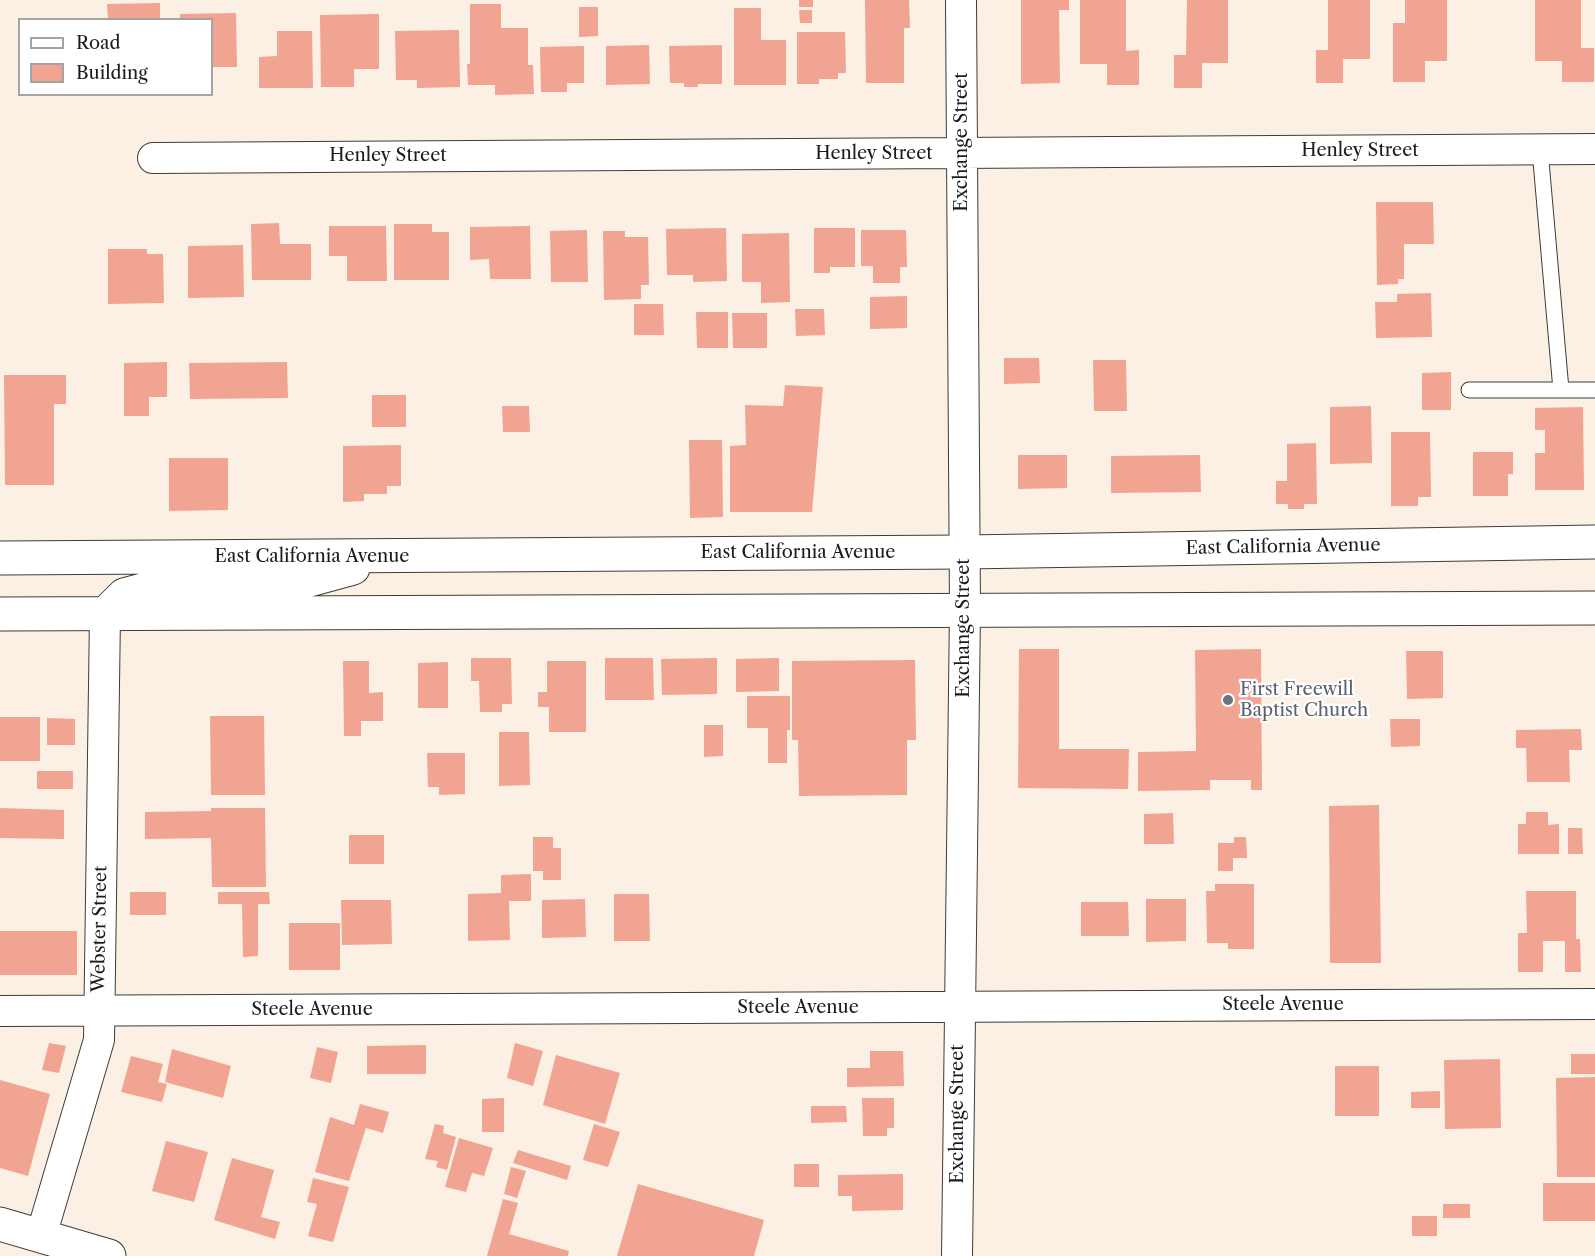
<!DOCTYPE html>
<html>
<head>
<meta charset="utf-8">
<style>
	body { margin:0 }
	#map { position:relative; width:1595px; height:1256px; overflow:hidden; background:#fbf0e3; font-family:"Libre Caslon Text",serif }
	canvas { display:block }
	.legend { position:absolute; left:18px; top:18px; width:195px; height:78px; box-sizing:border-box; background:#fff; border:2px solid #a4a4a4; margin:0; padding:8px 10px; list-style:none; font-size:18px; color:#1c1c1c }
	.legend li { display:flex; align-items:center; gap:12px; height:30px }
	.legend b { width:30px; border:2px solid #a4a4a4 }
</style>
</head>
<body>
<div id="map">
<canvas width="1595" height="1256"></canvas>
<ul class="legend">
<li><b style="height:8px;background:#fff"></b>Road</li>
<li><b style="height:16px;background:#f1a491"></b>Building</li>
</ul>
</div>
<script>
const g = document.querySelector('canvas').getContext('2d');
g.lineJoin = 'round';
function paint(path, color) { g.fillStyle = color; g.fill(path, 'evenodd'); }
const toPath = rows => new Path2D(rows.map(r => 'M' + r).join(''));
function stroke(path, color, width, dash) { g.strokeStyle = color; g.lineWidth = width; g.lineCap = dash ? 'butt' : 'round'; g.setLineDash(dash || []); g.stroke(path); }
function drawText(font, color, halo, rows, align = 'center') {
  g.font = font + ' "Libre Caslon Text",serif'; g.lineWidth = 4.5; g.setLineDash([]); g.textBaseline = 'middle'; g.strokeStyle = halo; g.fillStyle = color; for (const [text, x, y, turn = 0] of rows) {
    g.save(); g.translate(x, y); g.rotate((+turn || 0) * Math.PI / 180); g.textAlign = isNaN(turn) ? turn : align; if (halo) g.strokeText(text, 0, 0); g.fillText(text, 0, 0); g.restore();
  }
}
paint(toPath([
	[799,0,813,0,813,7,799,7],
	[865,0,909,0,910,28,904,28,904,83,866,83],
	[1021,0,1069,0,1069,10,1059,10,1060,83,1021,84],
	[1080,0,1126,0,1126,51,1139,50,1139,85,1107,85,1107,64,1080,64],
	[1187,0,1228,0,1228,63,1202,63,1202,88,1174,88,1174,55,1186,55],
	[1328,0,1370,0,1370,59,1343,59,1343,83,1316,83,1316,50,1328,50],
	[1405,0,1447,0,1447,61,1425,61,1425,82,1393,82,1393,23,1405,23],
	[1535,0,1581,0,1581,48,1594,48,1594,82,1562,82,1562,61,1535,61],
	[160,3,160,20,108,20,107,4],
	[470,4,501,4,501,28,528,28,528,65,533,65,534,94,495,95,495,85,468,85,467,64,470,64],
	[579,7,598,7,598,36,579,37],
	[734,8,761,8,761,40,786,40,786,85,734,85],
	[799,10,812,10,812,23,800,23],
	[236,13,237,67,212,67,212,20,180,20,180,14],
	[379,14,379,69,354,69,354,87,321,87,320,15],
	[459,30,460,87,417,88,417,80,396,80,395,31],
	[277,31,312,31,313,88,259,88,259,57,277,56],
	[797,32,845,32,846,73,838,73,838,79,819,79,819,84,797,84],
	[649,45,650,84,606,85,606,46],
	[722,45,722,84,698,84,698,87,684,87,684,83,670,83,669,46],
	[584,46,584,83,567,83,567,92,541,92,540,47],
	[1376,202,1433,202,1434,244,1404,244,1404,279,1398,279,1398,284,1377,285],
	[279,223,280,244,311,244,311,280,252,280,251,224],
	[394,224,432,224,432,232,449,232,449,280,394,280],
	[329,226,386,226,387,281,347,281,347,256,329,256],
	[530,226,531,279,490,279,489,259,470,260,470,227],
	[726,228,727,281,693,282,693,275,667,275,666,229],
	[814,228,855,228,855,267,830,267,830,273,814,273],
	[587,230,588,282,551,282,550,231],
	[861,230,906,230,907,267,900,267,900,283,873,283,873,266,861,266],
	[603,231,625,231,625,237,648,237,649,285,641,285,641,299,604,300],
	[789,233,790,302,761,303,761,282,742,282,742,234],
	[243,245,244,297,188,298,188,246],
	[108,249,147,249,147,254,163,254,164,303,108,304],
	[1431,293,1432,337,1376,338,1375,302,1397,302,1397,294],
	[907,296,907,328,870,329,870,297],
	[634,304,663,304,664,335,634,335],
	[795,309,824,309,825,335,796,336],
	[696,312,728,312,728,348,697,348],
	[732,313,767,313,767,348,733,348],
	[1004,358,1039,358,1040,383,1004,384],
	[1093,360,1126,360,1127,411,1094,411],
	[167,362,167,397,149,397,149,416,124,416,124,363],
	[287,362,288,398,190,399,189,363],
	[1451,372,1451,410,1422,410,1422,373],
	[4,375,66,375,66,404,54,404,54,485,5,485],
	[785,385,823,387,812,512,730,512,730,446,746,445,745,405,783,406],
	[372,395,406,395,406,427,372,427],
	[502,406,529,406,530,432,503,432],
	[1371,406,1372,463,1330,464,1330,407],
	[1583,407,1584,490,1535,490,1535,453,1545,453,1545,430,1535,430,1535,408],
	[1391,432,1430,432,1431,497,1418,497,1418,506,1391,506],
	[689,440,722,440,723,517,690,518],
	[1316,443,1317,504,1304,504,1304,509,1288,509,1288,504,1276,504,1276,481,1287,481,1287,444],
	[401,445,401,486,387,486,387,494,364,494,364,501,343,502,343,446],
	[1473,452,1513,452,1513,474,1508,474,1508,496,1473,496],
	[1018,455,1067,455,1067,488,1018,489],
	[1200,455,1201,492,1111,493,1111,456],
	[169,458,228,458,228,510,169,511],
	[1019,649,1059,649,1059,749,1129,749,1128,789,1018,788],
	[1261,649,1262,790,1251,790,1251,780,1210,780,1210,790,1138,791,1138,752,1196,751,1195,650],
	[1406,651,1443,651,1443,698,1407,699],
	[471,658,511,658,512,704,502,704,502,712,480,712,479,681,471,681],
	[605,658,653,658,654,700,605,700],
	[717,658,717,694,662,695,661,659],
	[779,658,779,691,736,692,736,659],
	[915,660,916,740,907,740,907,795,799,796,798,740,792,740,792,661],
	[343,661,369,661,369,693,383,692,383,721,361,721,361,736,344,736],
	[547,661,586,661,586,732,549,732,549,707,538,707,538,692,547,692],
	[448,662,448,708,418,708,418,663],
	[747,696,790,696,790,730,787,730,787,763,768,763,768,728,747,728],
	[210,716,264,716,265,795,211,795],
	[0,717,40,717,40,761,0,761],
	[47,718,75,719,75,745,47,745],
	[1390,719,1420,719,1420,746,1391,747],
	[704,725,723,725,723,756,704,757],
	[1581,729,1582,750,1569,750,1570,782,1527,782,1526,748,1516,748,1516,730],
	[499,732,529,732,530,785,499,786],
	[427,753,465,753,465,794,439,795,439,787,428,787],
	[37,771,73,771,73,789,37,789],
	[1379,805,1381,963,1330,963,1329,806],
	[0,808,64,810,64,839,0,838],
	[211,808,265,808,266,887,212,887,211,838,145,839,145,812,211,811],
	[1526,812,1548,812,1548,825,1559,824,1559,854,1518,854,1518,824,1526,824],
	[1173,813,1174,844,1144,844,1144,814],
	[1568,828,1582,828,1583,854,1568,854],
	[349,835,384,835,384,864,349,864],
	[533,837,553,837,553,848,561,848,561,880,543,880,543,871,533,871],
	[1234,837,1246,837,1247,858,1233,858,1233,871,1218,871,1218,843,1234,843],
	[531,874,531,901,509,901,510,940,468,941,468,894,501,893,501,875],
	[1215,884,1254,884,1254,949,1228,949,1228,943,1207,943,1206,891,1215,891],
	[1526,891,1576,891,1576,939,1580,939,1581,972,1565,972,1565,941,1543,941,1543,972,1518,972,1518,933,1527,933],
	[130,892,166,892,166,915,130,915],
	[218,892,269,892,270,904,258,904,258,956,243,957,242,904,218,904],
	[614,894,649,894,650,941,614,941],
	[585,899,586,937,542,938,542,900],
	[1146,899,1186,899,1186,941,1146,942],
	[341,900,391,900,392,944,342,945],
	[1081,902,1128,902,1129,936,1081,936],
	[289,923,340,923,340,970,289,970],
	[0,931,77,931,77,975,0,975],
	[49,1043,66,1046,59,1073,42,1070],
	[515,1043,543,1051,533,1086,507,1078],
	[426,1045,426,1074,367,1074,367,1046],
	[317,1047,338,1052,331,1083,310,1078],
	[172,1049,231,1066,223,1098,165,1082],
	[870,1051,903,1051,904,1086,847,1087,847,1068,870,1068],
	[1571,1054,1595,1054,1595,1074,1571,1074],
	[556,1055,620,1073,605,1124,543,1105],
	[131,1056,163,1064,158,1082,167,1084,162,1102,121,1092],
	[1500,1059,1501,1128,1445,1129,1444,1060],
	[1335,1066,1379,1066,1379,1116,1335,1116],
	[1595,1077,1595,1177,1557,1177,1556,1078],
	[0,1080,50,1094,28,1176,0,1168],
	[1440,1091,1440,1108,1411,1108,1411,1092],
	[504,1098,504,1132,482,1132,482,1099],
	[862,1098,894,1098,894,1128,887,1128,887,1136,863,1136],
	[360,1104,389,1112,383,1133,366,1128,349,1181,315,1172,330,1117,354,1125],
	[811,1106,846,1106,847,1122,811,1123],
	[435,1124,444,1126,443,1133,456,1137,447,1170,436,1167,438,1161,425,1159],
	[594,1124,620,1132,608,1167,583,1160],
	[459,1138,493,1148,484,1176,472,1173,466,1192,445,1187],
	[166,1141,208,1152,194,1202,152,1191],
	[518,1150,571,1166,567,1180,513,1163],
	[232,1158,274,1170,261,1217,280,1222,275,1239,214,1220],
	[794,1164,819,1164,819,1187,794,1187],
	[511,1167,526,1171,517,1198,504,1194],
	[903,1174,903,1210,852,1211,852,1196,838,1196,838,1175],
	[313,1178,349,1187,333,1242,308,1236,317,1204,307,1202],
	[1543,1183,1595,1183,1595,1221,1543,1221],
	[638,1184,764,1220,754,1256,617,1256],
	[503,1199,518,1203,509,1234,569,1251,568,1256,487,1256],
	[1443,1204,1470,1204,1470,1218,1443,1218],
	[1412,1216,1437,1216,1437,1236,1412,1236]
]), '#f1a491');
const service = toPath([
	[1540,150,1561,390],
	[1469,390,1595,390]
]);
const minor = toPath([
	[153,158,1595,149],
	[0,1011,1595,1004],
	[41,1236,99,1040,105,614],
	[957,1256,965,609,961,0]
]);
const secondary = toPath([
	[0,1224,109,1256]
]);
const primary = toPath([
	[0,558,965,552,1595,542],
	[0,614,1595,608],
	[105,614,124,595,154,587,298,583,353,568]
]);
stroke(service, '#3d3c3a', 17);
stroke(minor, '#3d3c3a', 32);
stroke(secondary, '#3d3c3a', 35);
stroke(primary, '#3d3c3a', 35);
stroke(service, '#fff', 15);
stroke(minor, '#fff', 30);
stroke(secondary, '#fff', 33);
stroke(primary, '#fff', 33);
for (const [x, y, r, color] of [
	[1228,700,6,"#6b7280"]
]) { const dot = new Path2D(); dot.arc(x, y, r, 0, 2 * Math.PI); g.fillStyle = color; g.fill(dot); stroke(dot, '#fff', 2); }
drawText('18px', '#1c1c1c', '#fff', [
	["Exchange Street",962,142,-90],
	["Henley Street",1360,151],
	["Henley Street",874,154],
	["Henley Street",388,156],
	["East California Avenue",1283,547,-1],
	["East California Avenue",798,553],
	["East California Avenue",312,557],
	["Exchange Street",964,628,-90],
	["Webster Street",100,929,-89],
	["Steele Avenue",1283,1005],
	["Steele Avenue",798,1008],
	["Steele Avenue",312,1010],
	["Exchange Street",958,1114,-90]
]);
drawText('18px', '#5b616d', '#fff', [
	["First Freewill",1240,690],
	["Baptist Church",1240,711]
], 'left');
</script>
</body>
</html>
